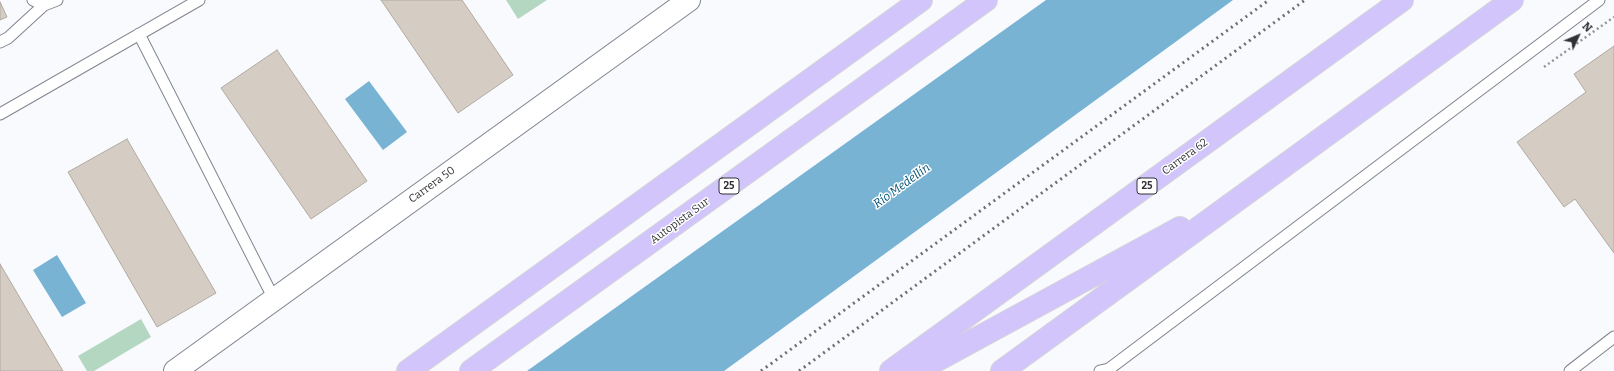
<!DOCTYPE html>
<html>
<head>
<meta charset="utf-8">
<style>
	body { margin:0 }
	#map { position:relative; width:1614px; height:371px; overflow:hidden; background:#f8fafe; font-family:Bitter,serif }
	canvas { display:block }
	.north { position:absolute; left:1558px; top:16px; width:40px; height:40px; -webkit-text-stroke:3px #fff; paint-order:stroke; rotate:46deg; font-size:11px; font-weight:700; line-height:16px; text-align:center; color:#303236 }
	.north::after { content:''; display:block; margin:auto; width:14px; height:18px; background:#303236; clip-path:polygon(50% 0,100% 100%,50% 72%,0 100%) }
</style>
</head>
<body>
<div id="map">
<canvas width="1614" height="371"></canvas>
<div class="north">N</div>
</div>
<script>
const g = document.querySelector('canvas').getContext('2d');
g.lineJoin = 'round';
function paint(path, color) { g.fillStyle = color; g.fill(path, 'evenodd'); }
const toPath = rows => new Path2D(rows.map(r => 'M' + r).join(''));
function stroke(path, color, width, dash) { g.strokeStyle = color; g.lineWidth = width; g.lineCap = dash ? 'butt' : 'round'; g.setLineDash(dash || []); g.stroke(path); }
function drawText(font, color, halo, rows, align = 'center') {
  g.font = font + ' Bitter,serif'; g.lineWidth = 3; g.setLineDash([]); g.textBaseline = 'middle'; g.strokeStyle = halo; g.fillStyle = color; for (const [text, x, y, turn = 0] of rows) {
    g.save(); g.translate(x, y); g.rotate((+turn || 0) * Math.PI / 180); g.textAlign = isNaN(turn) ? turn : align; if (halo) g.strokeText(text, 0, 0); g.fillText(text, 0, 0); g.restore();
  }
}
paint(toPath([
	[506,0,547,0,518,19],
	[141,319,151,337,94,371,87,371,78,356]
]), '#b4d7c1');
paint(toPath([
	[1046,0,1233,0,724,371,527,371],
	[369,81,407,132,383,150,345,99],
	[57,255,86,303,62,317,33,270]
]), '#78b3d3');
const building = toPath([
	[381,0,462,0,513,75,458,113,381,0],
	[0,2,7,17,0,20,0,2],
	[1614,46,1614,253,1575,199,1564,207,1517,142,1586,92,1574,74,1614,46],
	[277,50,367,181,311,219,221,88,277,50],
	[127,139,216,293,157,327,68,172,127,139],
	[0,264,63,371,0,371,0,264]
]);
paint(building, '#d5cdc3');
stroke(building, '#b2aaa1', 1);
const lane = toPath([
	[33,0,44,5,57,0],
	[139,34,274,299],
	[0,42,8,38,44,5],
	[0,114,199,0],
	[1100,371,1109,369,1599,0],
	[1570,371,1614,337]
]);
const secondary = toPath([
	[175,371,689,0]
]);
const highway = toPath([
	[408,371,921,0],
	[471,371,986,0],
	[891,371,1402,0],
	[917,371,1180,228],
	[1002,371,1512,0]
]);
stroke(lane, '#80858f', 13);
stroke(secondary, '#80858f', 24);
stroke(highway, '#d6d6d7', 24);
stroke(toPath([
	[1544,67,1614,17]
]), '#939599', 2.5, [2, 3]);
stroke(lane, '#fff', 11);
stroke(secondary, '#fff', 22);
stroke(highway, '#d2c5fc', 22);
stroke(toPath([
	[761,371,1269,0],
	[799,371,1305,0]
]), '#6e7074', 3, [2, 4]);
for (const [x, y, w] of [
	[729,186,20],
	[1147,186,20]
]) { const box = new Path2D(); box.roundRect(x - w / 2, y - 8, w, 16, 3); g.fillStyle = '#fff'; g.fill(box); stroke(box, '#303236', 1); }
drawText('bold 10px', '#303236', null, [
	["25",729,186],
	["25",1147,186]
]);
drawText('11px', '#303236', '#fff', [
	["Carrera 62",1185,157,-36],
	["Carrera 50",432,185,-36],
	["Autopista Sur",680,221,-36]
]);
drawText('italic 12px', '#025373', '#fff', [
	["Río Medellín",902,186,-36]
]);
</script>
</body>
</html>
